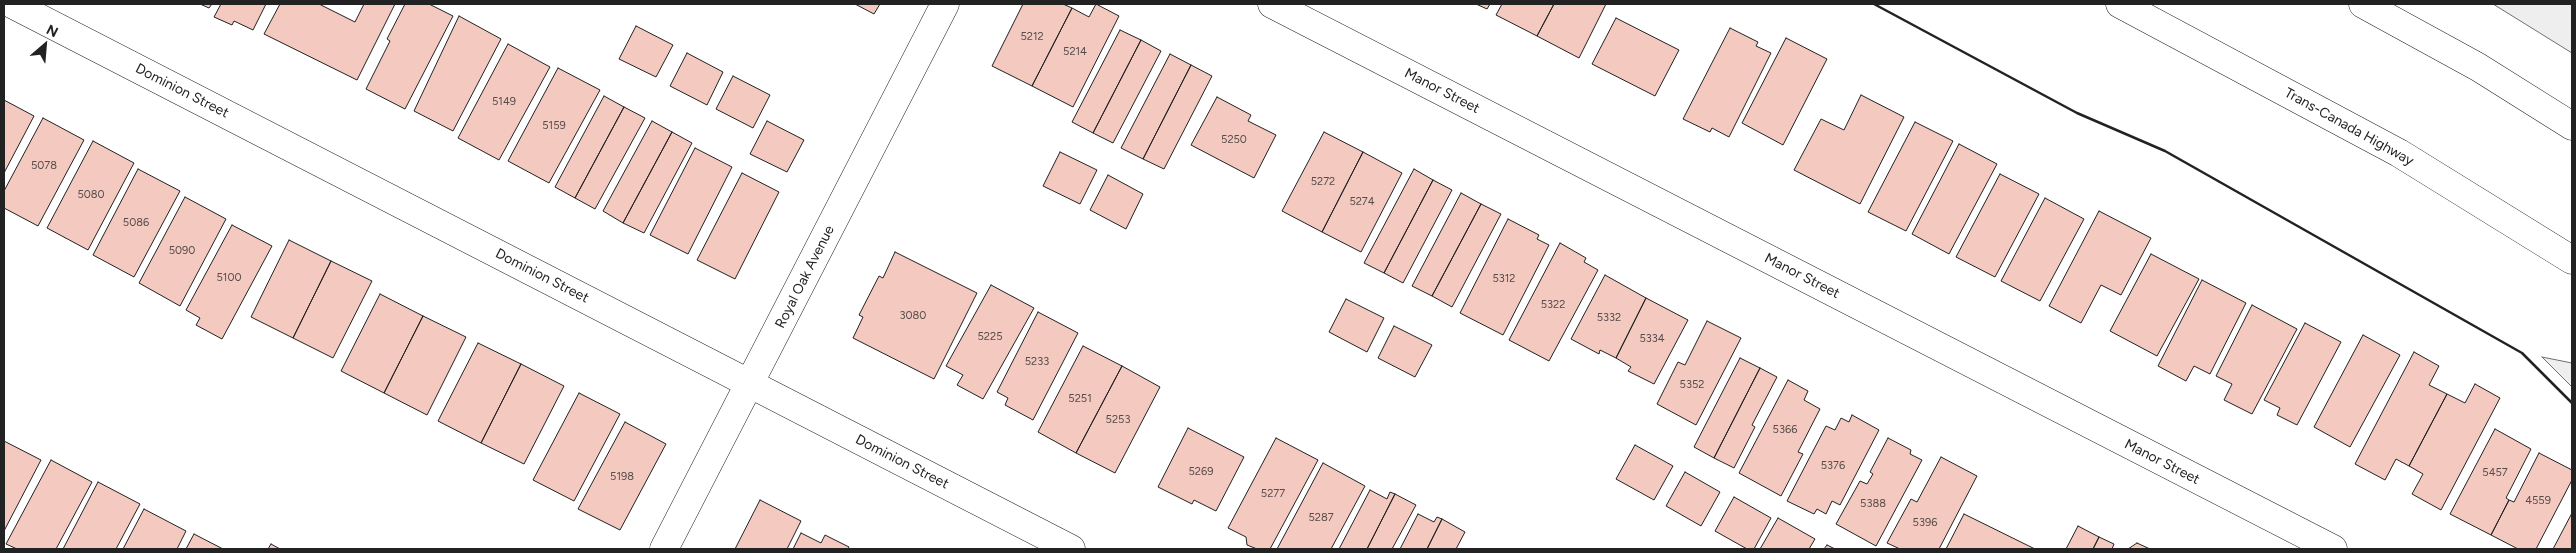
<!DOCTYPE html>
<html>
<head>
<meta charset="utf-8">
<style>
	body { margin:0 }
	#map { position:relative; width:2576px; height:553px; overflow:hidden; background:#fff; font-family:Figtree,sans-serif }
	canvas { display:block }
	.frame { position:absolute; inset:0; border:5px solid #222; pointer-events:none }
	.north { position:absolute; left:20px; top:20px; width:50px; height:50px; -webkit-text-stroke:4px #fff; paint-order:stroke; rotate:27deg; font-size:14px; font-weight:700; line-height:20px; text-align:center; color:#222 }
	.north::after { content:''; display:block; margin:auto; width:18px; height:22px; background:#222; clip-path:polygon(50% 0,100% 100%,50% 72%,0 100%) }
</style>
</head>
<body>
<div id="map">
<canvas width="2576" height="553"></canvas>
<div class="frame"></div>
<div class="north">N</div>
</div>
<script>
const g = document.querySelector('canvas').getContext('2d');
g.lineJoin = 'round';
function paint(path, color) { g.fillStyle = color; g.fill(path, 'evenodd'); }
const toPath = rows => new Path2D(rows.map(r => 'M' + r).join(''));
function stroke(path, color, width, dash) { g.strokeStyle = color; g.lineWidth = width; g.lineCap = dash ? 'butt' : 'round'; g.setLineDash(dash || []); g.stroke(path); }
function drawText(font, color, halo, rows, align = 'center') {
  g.font = font + ' Figtree,sans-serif'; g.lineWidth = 4; g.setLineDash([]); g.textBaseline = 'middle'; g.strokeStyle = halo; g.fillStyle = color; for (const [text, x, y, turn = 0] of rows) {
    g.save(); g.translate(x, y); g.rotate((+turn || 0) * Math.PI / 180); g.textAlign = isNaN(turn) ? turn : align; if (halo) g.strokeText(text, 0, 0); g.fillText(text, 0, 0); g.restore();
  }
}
const green = toPath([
	[2493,4,2572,4,2572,53,2493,4],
	[2542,357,2572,363,2572,387,2542,357]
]);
paint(green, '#eee');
stroke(green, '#6f6f6f', 1);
const building = toPath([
	[200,4,212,4,209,8,200,4],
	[221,4,266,4,253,30,234,21,232,25,214,17,221,4],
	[280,4,319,4,355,22,364,4,395,4,357,80,264,34,280,4],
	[405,4,429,4,453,16,405,109,366,89,390,41,387,39,405,4],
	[855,4,880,4,874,14,855,4],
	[1023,4,1063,4,1072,8,1032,86,992,66,1023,4],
	[1096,4,1119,16,1073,107,1032,86,1072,8,1089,17,1096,4],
	[1476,4,1490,4,1487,9,1476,4],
	[1502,4,1554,4,1537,36,1496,15,1502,4],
	[1554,4,1606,4,1579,58,1537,36,1554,4],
	[459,16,501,39,453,131,414,111,459,16],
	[1616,18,1679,50,1655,96,1592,64,1616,18],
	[636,26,673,45,656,77,619,59,636,26],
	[1730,28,1758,42,1756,46,1771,53,1729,137,1712,128,1710,132,1683,119,1730,28],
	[1120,30,1141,40,1093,133,1072,122,1120,30],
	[1786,38,1827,59,1783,145,1742,123,1786,38],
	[1141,40,1161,51,1113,143,1093,133,1141,40],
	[508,44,550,67,499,160,458,138,508,44],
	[687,53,723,72,707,105,670,86,687,53],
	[1170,54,1191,65,1143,159,1121,148,1170,54],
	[1191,65,1212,76,1164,169,1143,159,1191,65],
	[558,68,600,90,549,183,508,161,558,68],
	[733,76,770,95,753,128,716,109,733,76],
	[1861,95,1904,117,1860,204,1794,170,1821,119,1844,130,1861,95],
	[604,96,624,107,575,198,555,187,604,96],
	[1217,97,1251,115,1248,121,1276,135,1254,178,1191,145,1217,97],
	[4,100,34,116,4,173,4,100],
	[624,107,645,118,595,209,575,198,624,107],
	[43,118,84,140,38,226,4,208,4,191,43,118],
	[652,121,672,132,623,223,603,211,652,121],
	[767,121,804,140,787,172,750,154,767,121],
	[1915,122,1953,141,1906,231,1868,212,1915,122],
	[672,132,692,143,644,233,623,223,672,132],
	[1324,132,1363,152,1322,232,1282,211,1324,132],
	[93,141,134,163,88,250,47,228,93,141],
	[1959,144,1997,164,1949,254,1912,234,1959,144],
	[695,148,732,167,688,254,650,235,695,148],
	[1060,152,1097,170,1080,204,1043,186,1060,152],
	[1363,152,1402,173,1361,252,1322,232,1363,152],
	[138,169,180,191,134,277,93,255,138,169],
	[1414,169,1433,180,1384,273,1364,263,1414,169],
	[742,173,779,192,735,279,697,260,742,173],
	[2000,174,2039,194,1995,277,1956,257,2000,174],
	[1108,175,1143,194,1126,229,1090,210,1108,175],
	[1433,180,1452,190,1403,283,1384,273,1433,180],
	[1461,193,1481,204,1432,296,1412,286,1461,193],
	[185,197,226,219,180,306,139,283,185,197],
	[2045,198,2084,219,2040,301,2001,281,2045,198],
	[1481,204,1501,214,1452,307,1432,296,1481,204],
	[2099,211,2151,238,2121,295,2101,285,2081,323,2049,306,2099,211],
	[1508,219,1539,235,1537,239,1549,245,1503,335,1460,313,1508,219],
	[232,225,272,246,222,339,196,325,200,318,186,310,232,225],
	[289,240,331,261,293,338,251,317,289,240],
	[1560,243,1586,258,1584,262,1598,270,1549,361,1509,340,1560,243],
	[895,252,977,293,934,379,853,338,863,317,859,315,879,276,883,278,895,252],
	[2151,254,2199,279,2157,356,2110,331,2151,254],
	[331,261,372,281,333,358,293,338,331,261],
	[1605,275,1646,298,1616,358,1600,350,1599,354,1571,339,1605,275],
	[2202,280,2246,303,2210,374,2194,366,2186,381,2158,366,2202,280],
	[991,285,1034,308,983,399,957,385,963,375,946,366,991,285],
	[380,294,423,316,384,393,341,371,380,294],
	[1646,298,1688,320,1654,384,1628,371,1631,367,1616,358,1646,298],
	[1346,299,1384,318,1367,352,1329,332,1346,299],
	[2252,305,2297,329,2252,414,2224,400,2232,384,2216,376,2252,305],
	[1038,312,1078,333,1033,420,1005,405,1008,398,997,392,1038,312],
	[423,316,466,337,427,415,384,393,423,316],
	[1707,321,1741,338,1696,425,1657,404,1678,362,1685,365,1707,321],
	[2305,323,2341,342,2297,425,2277,415,2280,408,2264,400,2305,323],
	[1394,326,1432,345,1415,377,1378,358,1394,326],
	[2363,335,2400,355,2350,447,2314,427,2363,335],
	[478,343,521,364,481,443,438,421,478,343],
	[1083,346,1122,366,1076,453,1038,432,1083,346],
	[2414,352,2439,366,2429,385,2447,394,2409,466,2396,459,2385,480,2355,464,2414,352],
	[1740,358,1760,368,1714,458,1694,447,1740,358],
	[521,364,564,386,524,464,481,443,521,364],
	[1122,366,1160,387,1115,473,1076,453,1122,366],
	[1760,368,1777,377,1752,425,1755,427,1734,468,1714,458,1760,368],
	[1788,380,1808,391,1804,400,1820,409,1798,452,1803,454,1781,496,1739,473,1788,380],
	[2475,384,2500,398,2441,510,2412,494,2423,474,2409,466,2447,394,2465,403,2475,384],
	[579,393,620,414,574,501,533,480,579,393],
	[1852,415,1879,430,1840,505,1832,501,1826,514,1817,509,1814,514,1787,501,1826,426,1835,430,1841,418,1849,422,1852,415],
	[625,422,666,444,620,530,578,509,625,422],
	[1188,428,1244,457,1216,511,1194,500,1192,504,1158,487,1188,428],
	[2495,429,2531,449,2506,498,2509,500,2491,535,2450,514,2495,429],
	[1276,438,1318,460,1270,549,1257,549,1247,545,1246,537,1228,528,1276,438],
	[1888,438,1911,450,1910,454,1922,460,1876,546,1836,524,1860,481,1867,484,1873,474,1870,472,1888,438],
	[4,441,41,460,4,531,4,441],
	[1635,445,1673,466,1654,500,1616,479,1635,445],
	[2539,453,2572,470,2572,480,2536,549,2518,549,2491,535,2509,500,2514,502,2539,453],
	[1941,457,1977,476,1939,549,1900,549,1887,543,1911,499,1917,502,1941,457],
	[51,460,92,482,56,549,17,549,6,544,51,460],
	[1323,463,1365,486,1331,549,1277,549,1323,463],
	[1685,472,1720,492,1701,526,1666,506,1685,472],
	[98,482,140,504,116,549,63,549,98,482],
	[1370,490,1387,499,1390,492,1395,494,1367,549,1339,549,1370,490],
	[1395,494,1416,505,1392,549,1367,549,1395,494],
	[1734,497,1771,518,1754,549,1747,549,1715,531,1734,497],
	[760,500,801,521,787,549,735,549,760,500],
	[144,509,186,531,177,549,123,549,144,509],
	[2572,513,2572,549,2553,549,2572,513],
	[1418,514,1434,522,1437,517,1442,519,1427,549,1400,549,1418,514],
	[1964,514,2035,549,1946,549,1964,514],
	[1778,518,1815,539,1809,549,1760,549,1778,518],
	[1442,519,1465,532,1456,549,1427,549,1442,519],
	[2078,526,2099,537,2093,549,2066,549,2078,526],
	[801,533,821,543,825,535,849,547,848,549,793,549,801,533],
	[194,534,223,549,186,549,194,534],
	[2099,537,2114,544,2112,549,2093,549,2099,537],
	[2137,543,2150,549,2128,549,2137,543],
	[271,544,280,549,268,549,271,544],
	[1827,545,1835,549,1824,549,1827,545]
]);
paint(building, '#f3c9c0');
stroke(building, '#222', 1);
const minor = toPath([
	[12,4,1071,549],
	[1272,4,2333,549],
	[664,549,945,4]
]);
const motorway = toPath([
	[2120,4,2399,153,2572,260],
	[2363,4,2478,67,2572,126]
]);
stroke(minor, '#222', 29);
stroke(motorway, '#222', 29);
stroke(minor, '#fff', 28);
stroke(motorway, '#fff', 28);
stroke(toPath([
	[1874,4,2077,113,2165,151,2522,353,2572,403]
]), '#222', 2.5);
drawText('11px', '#564c4a', null, [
	["5212",1032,37],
	["5214",1075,52],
	["5149",504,102],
	["5159",554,126],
	["5250",1234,140],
	["5078",44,166],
	["5272",1323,182],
	["5080",91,195],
	["5274",1362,202],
	["5086",136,223],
	["5090",182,251],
	["5100",229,278],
	["5312",1504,279],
	["5322",1553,305],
	["3080",913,316],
	["5332",1609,318],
	["5225",990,337],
	["5334",1652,339],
	["5233",1037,362],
	["5352",1692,385],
	["5251",1080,399],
	["5253",1118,420],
	["5366",1785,430],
	["5376",1833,466],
	["5269",1201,472],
	["5457",2495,473],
	["5198",622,477],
	["5277",1273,494],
	["4559",2538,501],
	["5388",1873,504],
	["5287",1321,518],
	["5396",1925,523]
]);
drawText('14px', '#222', '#fff', [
	["Dominion Street",182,91,27],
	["Manor Street",1442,91,27],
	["Trans-Canada Highway",2349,127,29],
	["Dominion Street",542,276,27],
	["Manor Street",1802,276,27],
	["Royal Oak Avenue",805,277,-63],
	["Dominion Street",902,462,27],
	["Manor Street",2162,462,27]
]);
</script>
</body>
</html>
